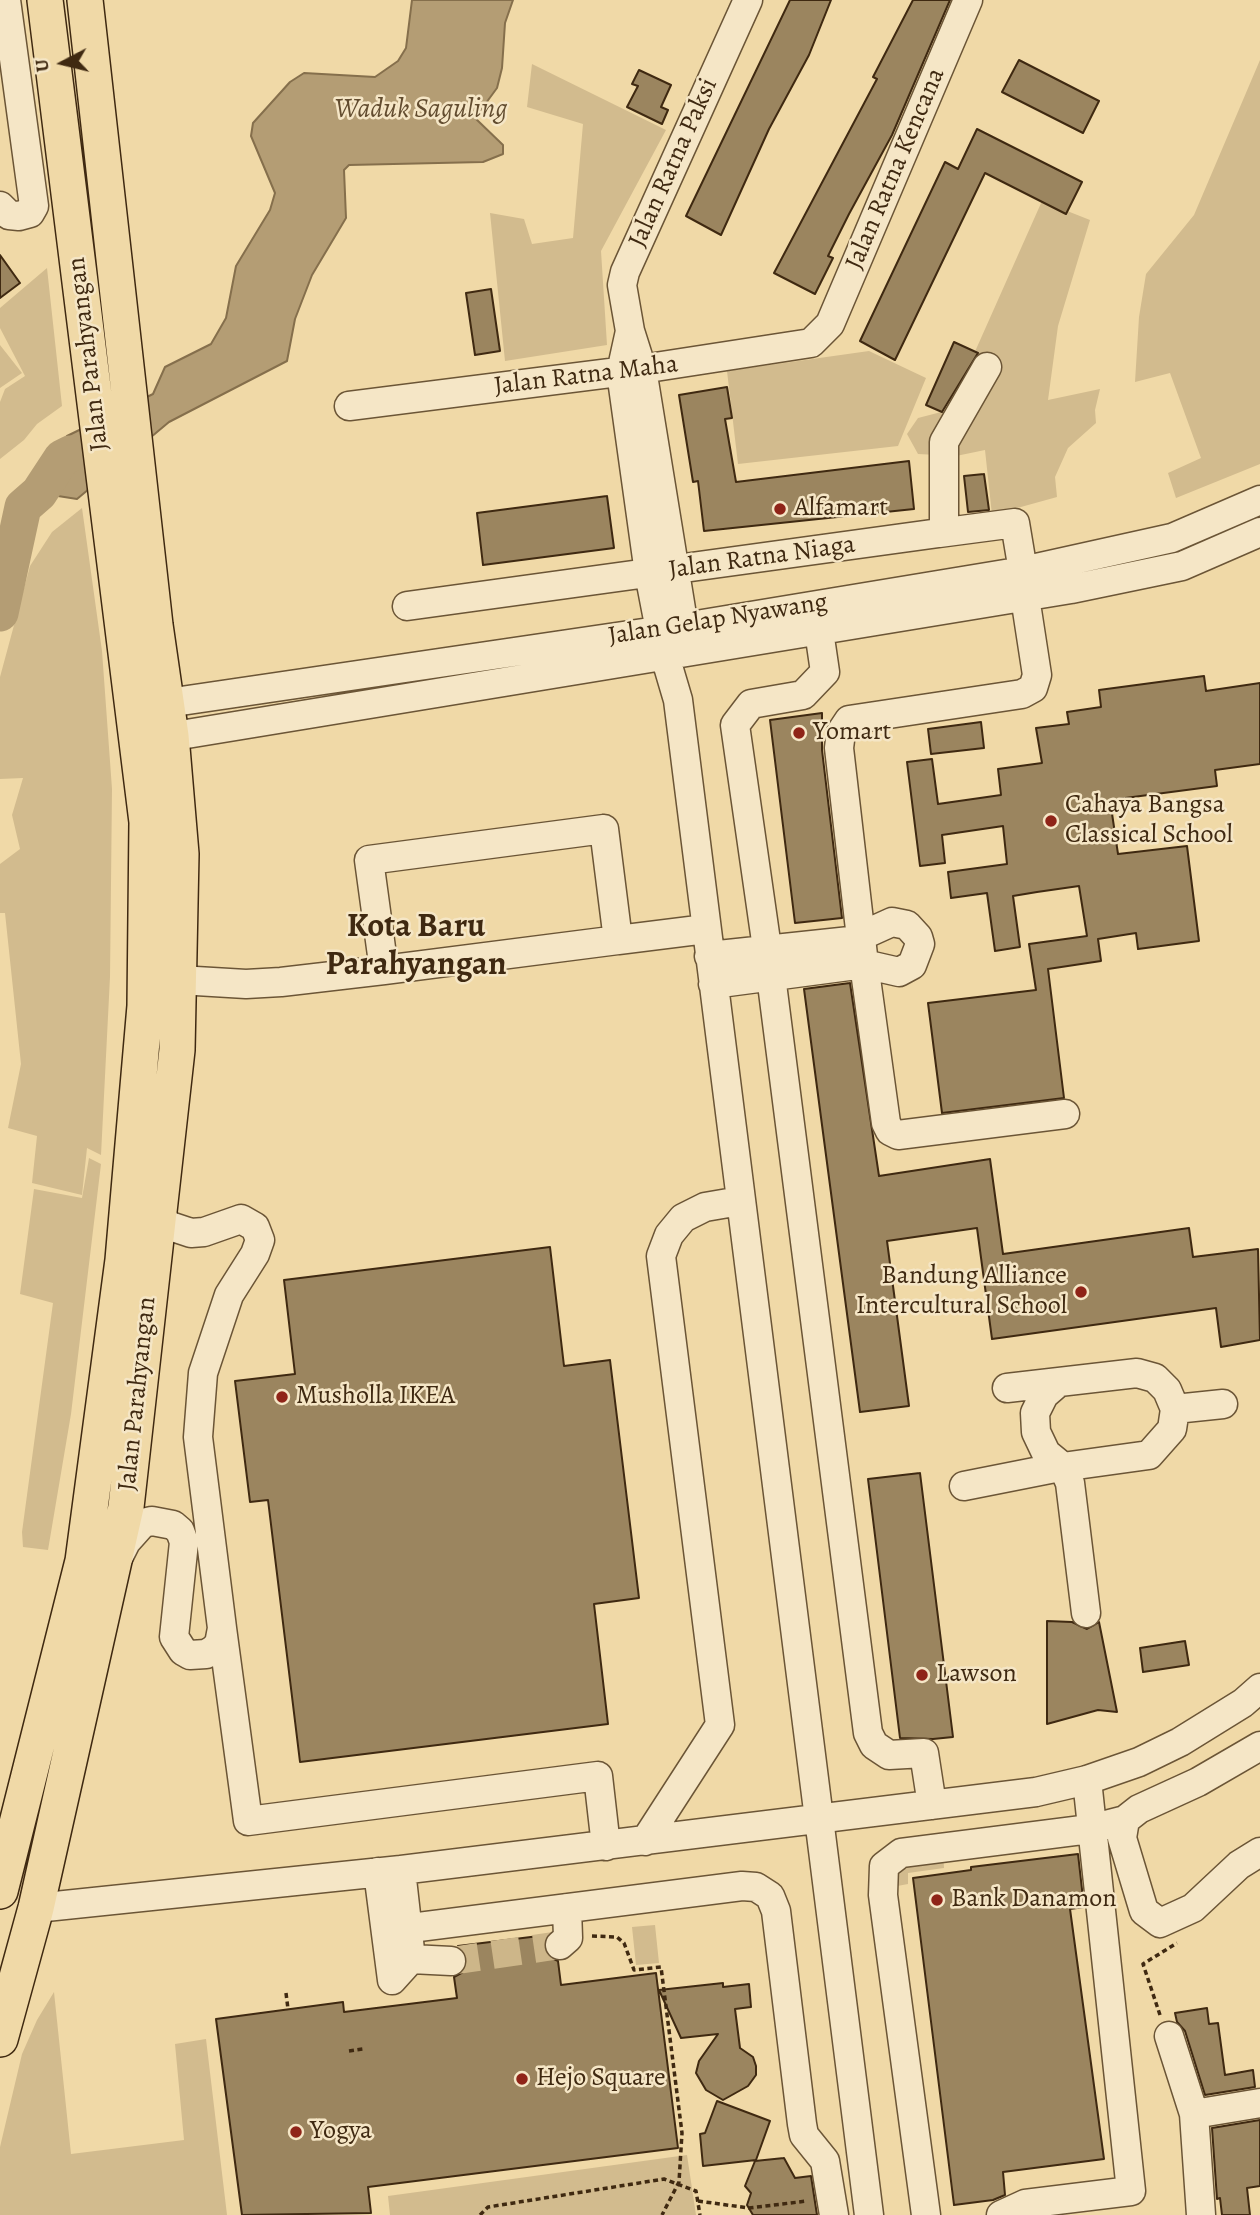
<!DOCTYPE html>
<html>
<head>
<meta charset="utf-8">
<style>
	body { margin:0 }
	#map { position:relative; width:1260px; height:2215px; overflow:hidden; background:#f0d9a7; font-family:Alegreya,serif }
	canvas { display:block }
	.north { position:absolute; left:28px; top:28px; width:70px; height:70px; -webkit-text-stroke:5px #f5e6c6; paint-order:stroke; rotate:263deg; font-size:19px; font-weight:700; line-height:28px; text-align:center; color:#3f2911 }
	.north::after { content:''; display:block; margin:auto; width:24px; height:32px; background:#3f2911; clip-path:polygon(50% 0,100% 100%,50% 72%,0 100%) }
</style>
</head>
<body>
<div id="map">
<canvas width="1260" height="2215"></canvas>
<div class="north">U</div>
</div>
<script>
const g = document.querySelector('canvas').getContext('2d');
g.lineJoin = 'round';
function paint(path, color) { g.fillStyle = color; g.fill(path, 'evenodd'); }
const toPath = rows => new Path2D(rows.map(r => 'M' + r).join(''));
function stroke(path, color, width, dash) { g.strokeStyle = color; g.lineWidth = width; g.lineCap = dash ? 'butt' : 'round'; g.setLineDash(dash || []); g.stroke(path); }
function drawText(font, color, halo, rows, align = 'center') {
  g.font = font + ' Alegreya,serif'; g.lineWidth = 5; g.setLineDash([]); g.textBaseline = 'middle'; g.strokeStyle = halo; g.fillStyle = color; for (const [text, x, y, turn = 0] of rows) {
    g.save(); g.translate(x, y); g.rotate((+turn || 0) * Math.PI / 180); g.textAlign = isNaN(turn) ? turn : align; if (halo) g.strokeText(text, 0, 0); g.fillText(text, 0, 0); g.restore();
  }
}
paint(toPath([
	[1260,60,1260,464,1176,498,1168,473,1201,458,1170,373,1135,382,1139,317,1146,274,1194,215],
	[532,64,666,130,601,251,607,345,505,361,490,213,524,219,532,244,573,238,583,124,527,107],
	[1042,201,1090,220,1058,326,1048,400,1100,389,1095,410,1096,423,1068,448,1055,477,1057,497,992,515,985,450,956,456,918,454,907,434,918,418,949,410],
	[47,268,62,406,37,424,24,440,0,459,0,402,5,389,25,376,0,328,0,308],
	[0,345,22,373,0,388],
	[869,351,926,378,898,446,738,464,727,371],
	[82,508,102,651,112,789,110,977,101,1155,87,1148,82,1195,32,1183,37,1136,8,1128,21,1064,5,913,0,913,0,864,20,849,12,815,23,778,0,779,0,677,30,566,52,532],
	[89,1158,101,1164,71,1414,48,1550,23,1547,22,1532,53,1303,20,1294,34,1189,82,1198],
	[943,1850,944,1868,908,1873,908,1884,892,1887,893,1861],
	[655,1925,659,1963,636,1965,632,1927],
	[54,1992,71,2154,184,2140,175,2044,206,2039,227,2215,0,2215,0,2147,22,2054,37,2020],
	[687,2155,696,2215,390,2215,388,2196]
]), '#d2bb8e');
const water = toPath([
	[412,0,513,0,505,23,502,68,497,88,475,118,503,145,503,154,483,162,349,165,344,170,346,218,312,275,295,319,287,361,169,422,77,499,39,493,30,478,39,464,67,436,153,394,165,367,211,344,226,318,236,266,270,210,275,193,251,136,253,123,290,82,304,73,375,77,398,61,406,48,412,0]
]);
paint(water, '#b49d74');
stroke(water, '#856f4c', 2);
stroke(toPath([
	[0,613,23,507,39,493,62,458,70,454]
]), '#b49d74', 37);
const building = toPath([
	[790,0,831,0,809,55,769,129,721,235,686,216,790,0],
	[913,0,950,0,892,135,849,214,828,256,833,258,815,294,774,273,877,79,873,77,913,0],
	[1019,60,1099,101,1083,133,1002,92,1019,60],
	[639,70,671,85,661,107,668,110,662,124,627,107,638,86,632,84,639,70],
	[977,129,1082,182,1066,214,985,173,895,360,860,341,945,162,958,169,977,129],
	[0,255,20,283,0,298,0,255],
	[491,289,500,351,475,355,466,293,491,289],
	[954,342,978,353,942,412,926,405,954,342],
	[727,387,732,418,725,419,736,482,909,461,914,509,704,531,698,481,693,482,679,395,727,387],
	[984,474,989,510,968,512,964,476,984,474],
	[607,496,614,548,483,565,477,513,607,496],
	[1204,676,1206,691,1260,683,1260,764,1215,770,1217,786,1110,800,1118,854,1187,846,1199,941,1138,949,1136,933,1098,939,1101,961,1048,969,1064,1098,942,1113,928,1003,1036,990,1029,944,1087,936,1079,886,1037,892,1013,896,1020,947,995,951,987,893,951,898,948,872,1007,864,1003,826,942,835,945,863,920,866,907,762,932,759,938,804,1001,795,998,769,1042,763,1036,728,1069,724,1067,712,1101,707,1099,690,1204,676],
	[822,713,822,750,842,918,795,923,770,720,822,713],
	[981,722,984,748,931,754,928,729,981,722],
	[850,983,879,1176,990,1159,1003,1254,1189,1228,1193,1257,1258,1249,1260,1340,1221,1347,1216,1308,992,1339,977,1228,887,1241,909,1406,860,1412,804,989,850,983],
	[550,1247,564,1366,610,1360,639,1598,594,1604,608,1724,300,1762,268,1500,250,1502,235,1381,295,1374,284,1280,550,1247],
	[920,1473,953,1737,933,1739,900,1738,868,1479,920,1473],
	[1047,1621,1072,1622,1087,1629,1099,1622,1117,1712,1098,1710,1047,1724,1047,1621],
	[1185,1641,1189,1665,1143,1672,1140,1648,1185,1641],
	[1078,1854,1084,1907,1070,1909,1104,2159,1003,2172,1005,2195,993,2200,954,2205,913,1878,971,1870,971,1867,1078,1854],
	[547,1935,544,1949,548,1956,558,1961,561,1985,656,1973,678,2148,368,2187,371,2213,242,2215,216,2019,343,2002,344,2012,457,1998,454,1977,465,1971,468,1961,465,1953,458,1946,547,1935],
	[723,1983,723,1987,749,1984,751,2007,735,2009,740,2048,753,2057,756,2066,756,2075,748,2086,723,2100,706,2090,696,2073,699,2061,718,2034,681,2038,659,1990,723,1983],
	[1207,2008,1209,2024,1218,2023,1225,2075,1253,2070,1255,2087,1205,2095,1185,2031,1177,2022,1175,2013,1207,2008],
	[717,2101,770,2121,756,2160,703,2166,700,2134,705,2133,717,2101],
	[1260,2120,1260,2186,1247,2188,1250,2215,1222,2215,1220,2198,1217,2199,1212,2128,1260,2120],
	[784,2158,795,2178,811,2176,817,2215,753,2215,747,2205,751,2193,745,2186,755,2161,784,2158]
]);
paint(building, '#9b855f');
stroke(building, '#3f2911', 2);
stroke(toPath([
	[451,1961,560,1945]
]), '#cdb689', 28, [28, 14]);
const minor = toPath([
	[0,206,9,215,19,216,30,213,34,206,6,0],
	[630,331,621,372,649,573,665,656,678,700,869,2215],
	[349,406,642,369,811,343,830,324,968,0],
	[939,533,1015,523,1023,571],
	[1025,597,1037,675,1033,688,1022,694,849,720,841,732,839,748,864,964,886,1123,890,1131,898,1135,1065,1114],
	[407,606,939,533,944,525,944,442,987,367],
	[819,631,825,672,803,695,751,704,735,725,771,976,868,1733,874,1745,889,1755,924,1753,932,1805],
	[687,646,642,369,630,331,622,285,625,272,748,0],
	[147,706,684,627,1023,571,1172,538,1260,500],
	[150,740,1071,589,1182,566,1260,532],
	[618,940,706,929],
	[709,956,850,941,892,922,907,925,918,937,920,944,912,965,899,972,864,964,713,984],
	[179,980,246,984,281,982,384,970,618,940,604,829,369,860,384,970],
	[1059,1382,1044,1395,1035,1413,1036,1432,1046,1453,1063,1467,1070,1483,1086,1613],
	[1175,1409,1223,1404],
	[964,1486,1055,1468,1149,1455,1172,1429,1175,1409,1167,1390,1155,1378,1137,1373,1007,1388],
	[119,1556,126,1542,143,1523,152,1521,173,1525,180,1531,184,1542,174,1637,183,1651,190,1655,206,1654,213,1650,219,1644,222,1628,198,1437,203,1373,229,1295,255,1254,260,1240,255,1227,241,1219,204,1232,191,1233,167,1225,159,1210],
	[222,1628,248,1821,598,1776,606,1846],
	[1260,1746,1198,1782,1139,1809,1125,1820,1122,1838,1144,1911,1160,1923,1193,1908,1239,1865,1260,1852],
	[645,1841,720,1725,661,1256,669,1235,683,1218,705,1207,740,1201],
	[378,1872,392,1980],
	[36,1908,401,1870,1036,1792,1087,1780,1139,1762,1180,1742,1243,1703,1260,1688],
	[387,1931,742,1886,756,1887,770,1896,776,1911,802,2124,804,2135,825,2161,834,2215],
	[560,1945,568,1938,567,1908],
	[411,1959,451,1961],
	[392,1980,411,1959,401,1870],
	[1169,2036,1194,2114,1201,2215],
	[1194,2114,1260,2103],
	[926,2215,883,1895,884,1866,901,1853,1090,1829,1125,1820],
	[1001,2215,1025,2204,1131,2191,1087,1780]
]);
const major = toPath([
	[0,1891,83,1561,123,1260,145,1006,147,822,45,0],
	[0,2039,36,1908,126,1507,177,1050,181,854,171,736,155,625,85,0]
]);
stroke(minor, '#6b5536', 31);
stroke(major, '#3f2911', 38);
stroke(toPath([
	[592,1936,617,1937,624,1943,634,1970,661,1967,682,2133,679,2182,662,2215],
	[286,1993,288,2009],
	[1160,2015,1143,1964,1177,1943],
	[349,2051,363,2049],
	[698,2201,749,2208,807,2201],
	[480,2215,488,2207,664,2179,696,2191,700,2215]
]), '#3f2911', 3.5, [5, 3.5]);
stroke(minor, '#f5e6c6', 28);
stroke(major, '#f0d9a7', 35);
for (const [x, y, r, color] of [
	[780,509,7,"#8f2418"],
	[799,733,7,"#8f2418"],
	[1051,821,7,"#8f2418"],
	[1081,1292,7,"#8f2418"],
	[282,1397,7,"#8f2418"],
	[922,1675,7,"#8f2418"],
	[937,1900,7,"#8f2418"],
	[522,2079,7,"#8f2418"],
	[296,2132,7,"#8f2418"]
]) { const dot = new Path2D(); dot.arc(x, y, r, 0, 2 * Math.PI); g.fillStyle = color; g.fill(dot); stroke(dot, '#f5e6c6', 2.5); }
drawText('26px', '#3f2911', '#f5e6c6', [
	["Jalan Ratna Paksi",674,163,-66],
	["Jalan Ratna Kencana",896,169,-67],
	["Jalan Parahyangan",89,354,-97],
	["Jalan Ratna Maha",586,376,-7],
	["Jalan Ratna Niaga",762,558,-8],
	["Jalan Gelap Nyawang",718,620,-9],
	["Jalan Parahyangan",138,1394,-84]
]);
drawText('26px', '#3f2911', '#f5e6c6', [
	["Alfamart",794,509],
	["Yomart",813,733],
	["Cahaya Bangsa",1065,806],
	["Classical School",1065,836],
	["Bandung Alliance",1067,1277,"right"],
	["Intercultural School",1067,1307,"right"],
	["Musholla IKEA",296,1397],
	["Lawson",936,1675],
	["Bank Danamon",951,1900],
	["Hejo Square",536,2079],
	["Yogya",310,2132]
], 'left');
drawText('italic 28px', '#624c2f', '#f5e6c6', [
	["Waduk Saguling",421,110]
]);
drawText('bold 33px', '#3f2911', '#f5e6c6', [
	["Kota Baru",416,928],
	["Parahyangan",416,966]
]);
</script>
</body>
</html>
